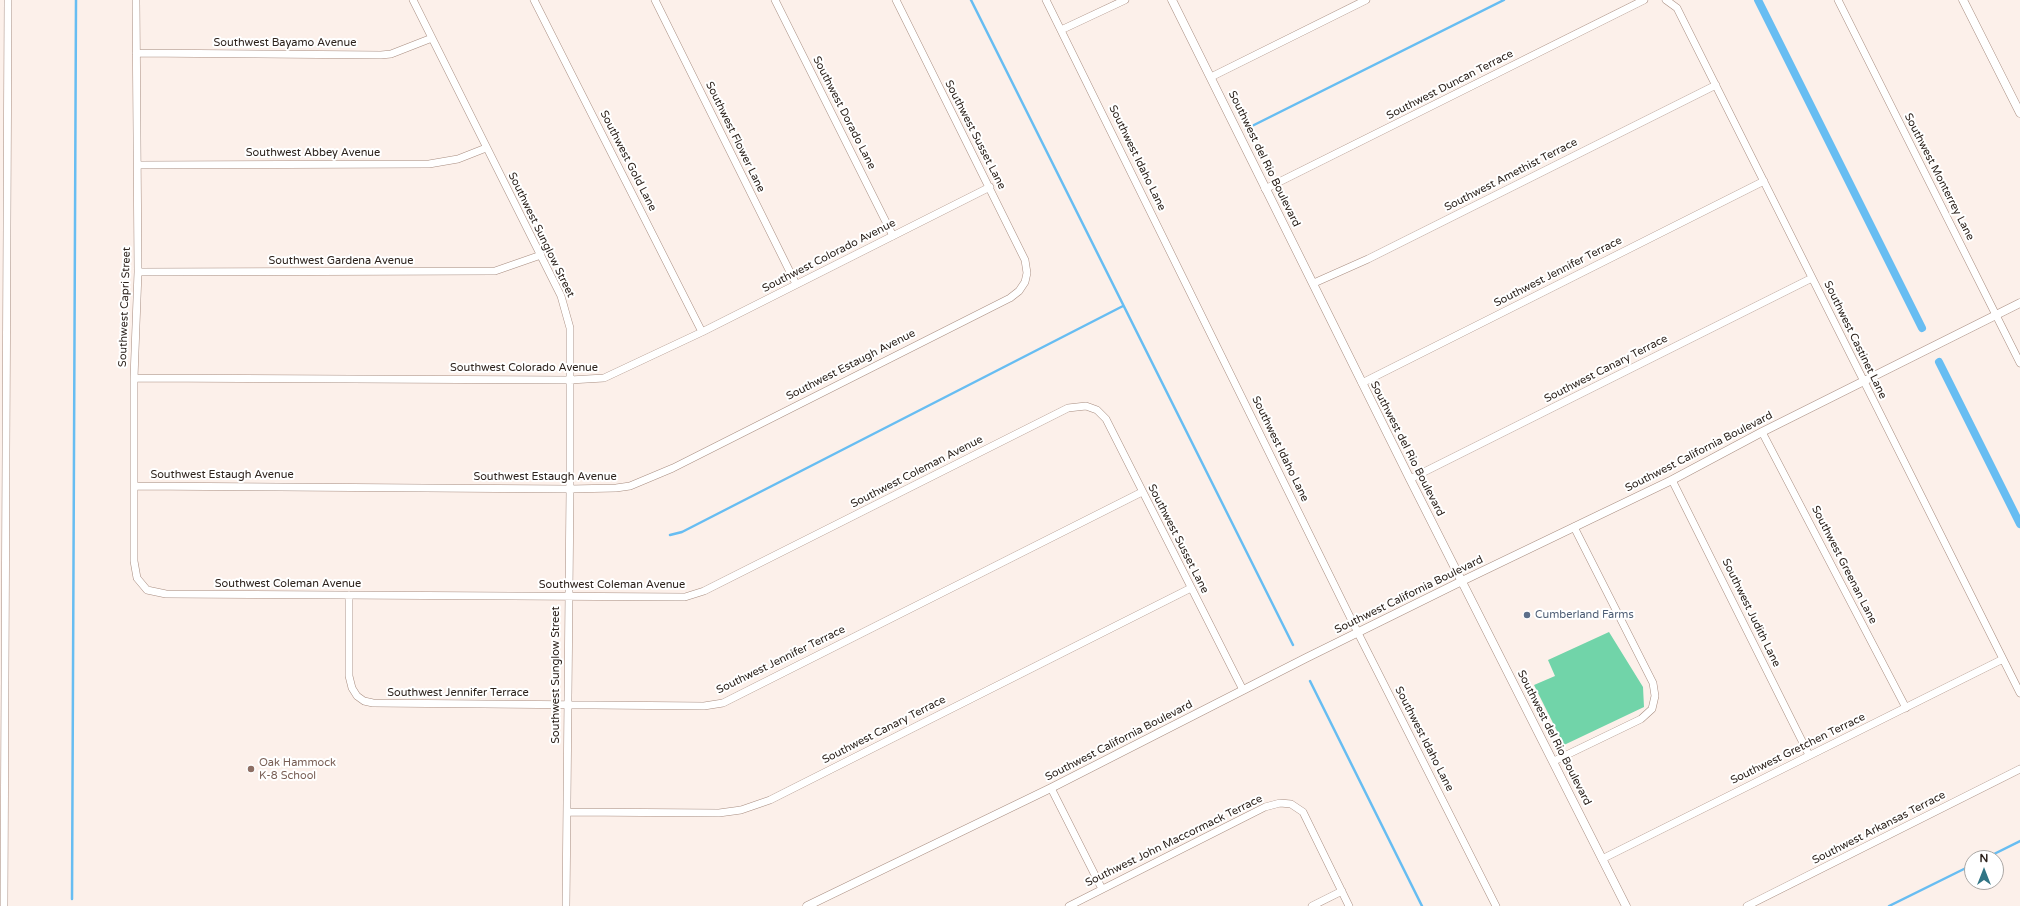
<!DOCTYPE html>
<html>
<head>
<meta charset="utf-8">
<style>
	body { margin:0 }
	#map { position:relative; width:2020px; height:906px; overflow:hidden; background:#fcf0ea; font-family:"Varela Round",sans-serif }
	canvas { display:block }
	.north { position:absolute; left:1964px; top:850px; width:40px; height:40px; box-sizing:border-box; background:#fff; border:1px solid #aba7a4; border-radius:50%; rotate:0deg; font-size:11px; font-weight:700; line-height:16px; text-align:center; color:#2c221c }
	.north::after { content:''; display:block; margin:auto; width:14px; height:18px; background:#317585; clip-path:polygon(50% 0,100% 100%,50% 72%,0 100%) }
</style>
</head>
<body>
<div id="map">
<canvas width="2020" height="906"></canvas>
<div class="north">N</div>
</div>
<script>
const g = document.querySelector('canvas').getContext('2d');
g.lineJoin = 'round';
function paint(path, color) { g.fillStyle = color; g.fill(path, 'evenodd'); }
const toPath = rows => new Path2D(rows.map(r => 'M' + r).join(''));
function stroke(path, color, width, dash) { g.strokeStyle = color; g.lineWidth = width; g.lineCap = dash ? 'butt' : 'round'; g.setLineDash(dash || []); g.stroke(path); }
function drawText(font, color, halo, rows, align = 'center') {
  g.font = font + ' "Varela Round",sans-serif'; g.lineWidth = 4; g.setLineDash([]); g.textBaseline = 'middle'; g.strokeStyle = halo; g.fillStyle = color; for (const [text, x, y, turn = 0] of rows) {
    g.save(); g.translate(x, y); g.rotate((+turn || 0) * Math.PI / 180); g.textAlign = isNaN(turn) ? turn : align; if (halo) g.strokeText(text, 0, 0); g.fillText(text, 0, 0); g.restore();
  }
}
paint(toPath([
	[1609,632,1643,687,1644,707,1564,745,1534,685,1555,676,1548,660]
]), '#71d4a9');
stroke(toPath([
	[971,0,1293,645],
	[1246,129,1504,0],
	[670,535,682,532,1123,306],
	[1310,681,1422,906],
	[1986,858,2020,841],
	[72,899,76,0],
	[1889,906,1972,865]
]), '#67bdf2', 2.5);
stroke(toPath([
	[1758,0,1922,328],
	[1939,362,2020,524]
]), '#67bdf2', 8);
const minor = toPath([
	[136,0,138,272,134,378,134,561,137,578,147,590,166,594,685,597,704,591,1068,408,1086,406,1097,410,1106,419,1243,690],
	[413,0,561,296,570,328,570,489,566,906],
	[534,0,702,332],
	[655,0,796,284],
	[775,0,893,236],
	[1046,0,1358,633,1496,906],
	[1666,0,1677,8,2020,693],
	[1838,0,2020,363],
	[1061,30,1125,0],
	[136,53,381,55,391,54,432,38],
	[1211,77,1366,0],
	[138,165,429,164,458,159,486,148],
	[1265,189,1644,0],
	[138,272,495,271,541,255],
	[1314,283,1368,259,1716,85],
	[134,378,570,380,604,378,702,332,990,187],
	[1362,383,1764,181],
	[1762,432,1906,708],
	[1410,479,1812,278],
	[1672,480,1809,755],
	[134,486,570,489,616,488,630,486,673,468,1010,298,1019,291,1025,282,1027,273,1025,260,896,0],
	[349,595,349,676,352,688,357,696,364,701,373,703,704,706,723,703,1142,492],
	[1554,761,1641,719,1652,709,1655,696,1653,683,1574,527],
	[1051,788,1102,889],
	[567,812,719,813,741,810,770,800,1191,588],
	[1602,859,2003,659],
	[4,906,8,0],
	[1069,906,1265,807,1280,803,1291,804,1303,812,1349,906],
	[1312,906,1342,891],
	[1747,906,2020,769]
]);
const tertiary = toPath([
	[1172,0,1410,479,1626,906],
	[1963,0,2020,113],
	[807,906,1051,788,1306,658,1462,581,1672,480,1762,432,2020,303]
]);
stroke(minor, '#a88d80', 8);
stroke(tertiary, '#a88d80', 9);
stroke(minor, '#fff', 7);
stroke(tertiary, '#fff', 8);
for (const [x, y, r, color] of [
	[1527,615,4,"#5c6f8a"],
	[251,769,4,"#8d6e63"]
]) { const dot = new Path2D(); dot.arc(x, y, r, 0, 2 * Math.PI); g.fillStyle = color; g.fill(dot); stroke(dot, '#fff', 1.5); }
drawText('11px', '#2c221c', '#fff', [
	["Southwest Bayamo Avenue",285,43],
	["Southwest Duncan Terrace",1450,85,-27],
	["Southwest Dorado Lane",844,113,63],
	["Southwest Susset Lane",975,135,63],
	["Southwest Flower Lane",735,137,64],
	["Southwest Abbey Avenue",313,153],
	["Southwest Idaho Lane",1137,158,64],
	["Southwest del Rio Boulevard",1264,159,64],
	["Southwest Gold Lane",628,161,63],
	["Southwest Amethist Terrace",1511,175,-27],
	["Southwest Monterrey Lane",1939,177,63],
	["Southwest Sunglow Street",541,235,64],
	["Southwest Colorado Avenue",829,256,-27],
	["Southwest Gardena Avenue",341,261],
	["Southwest Jennifer Terrace",1558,272,-27],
	["Southwest Capri Street",125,307,-88],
	["Southwest Castinet Lane",1855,340,64],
	["Southwest Estaugh Avenue",851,365,-27],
	["Southwest Colorado Avenue",524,368],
	["Southwest Canary Terrace",1606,369,-27],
	["Southwest Idaho Lane",1280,449,64],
	["Southwest del Rio Boulevard",1407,449,63],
	["Southwest California Boulevard",1699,452,-27],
	["Southwest Coleman Avenue",917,472,-27],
	["Southwest Estaugh Avenue",222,475],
	["Southwest Estaugh Avenue",545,477],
	["Southwest Susset Lane",1178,539,63],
	["Southwest Greenan Lane",1844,565,63],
	["Southwest Coleman Avenue",288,584],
	["Southwest Coleman Avenue",612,585],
	["Southwest California Boulevard",1409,595,-26],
	["Southwest Judith Lane",1751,613,64],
	["Southwest Jennifer Terrace",781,660,-26],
	["Southwest Sunglow Street",556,675,-90],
	["Southwest Jennifer Terrace",458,693],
	["Southwest Canary Terrace",884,730,-27],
	["Southwest del Rio Boulevard",1554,738,63],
	["Southwest Idaho Lane",1424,739,63],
	["Southwest California Boulevard",1119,741,-27],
	["Southwest Gretchen Terrace",1798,749,-26],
	["Southwest Arkansas Terrace",1879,828,-27],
	["Southwest John Maccormack Terrace",1174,841,-26]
]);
drawText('11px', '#4e5e75', '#fff', [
	["Cumberland Farms",1535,615]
], 'left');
drawText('11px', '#785e54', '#fff', [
	["Oak Hammock",259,763],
	["K-8 School",259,776]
], 'left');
</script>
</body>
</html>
